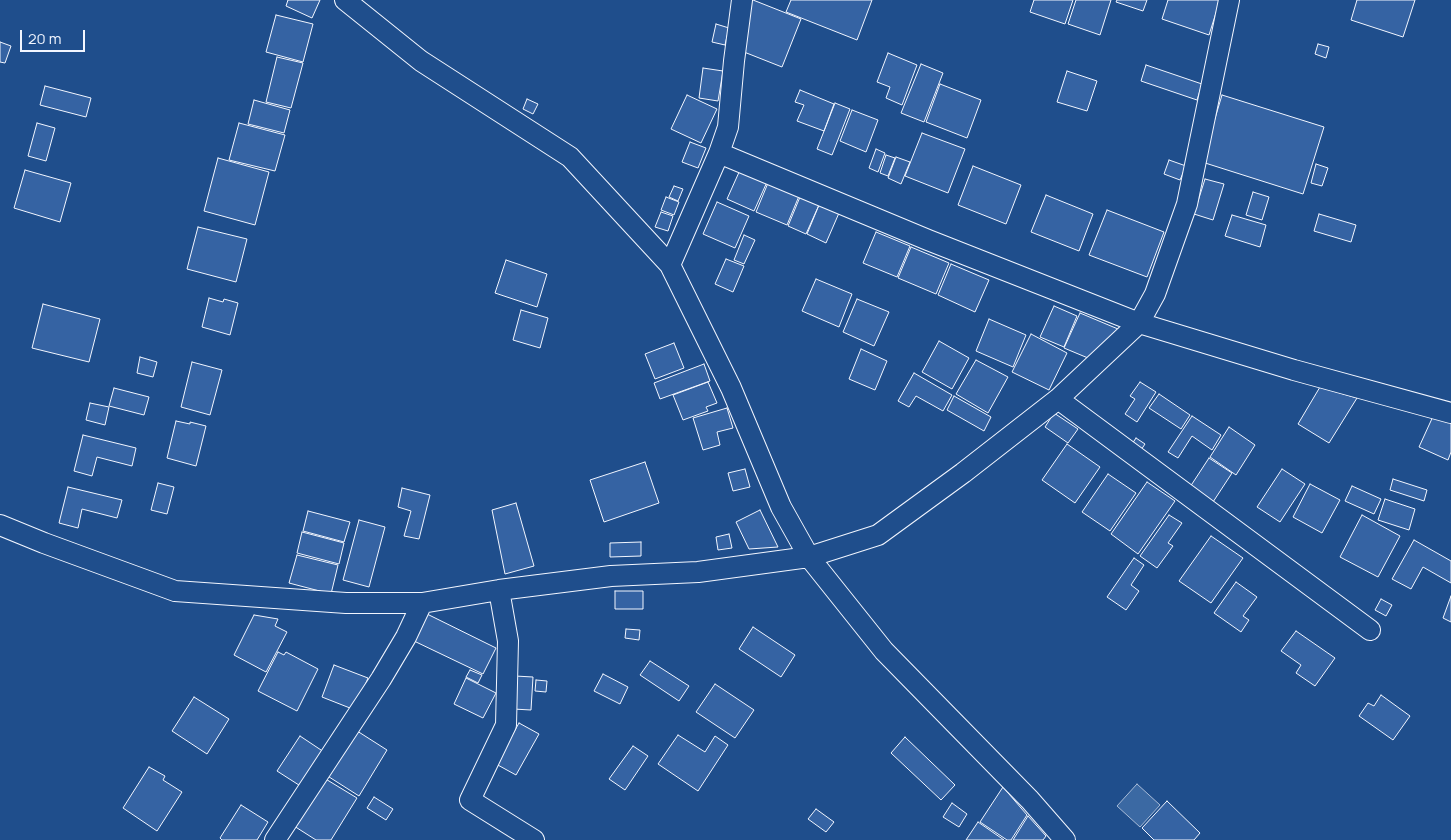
<!DOCTYPE html>
<html>
<head>
<meta charset="utf-8">
<style>
	body { margin:0 }
	#map { position:relative; width:1451px; height:840px; overflow:hidden; background:#1f4e8c; font-family:Manrope,sans-serif }
	canvas { display:block }
	.scale { position:absolute; left:20px; top:30px; width:65px; height:22px; box-sizing:border-box; border:2px solid #f2f6ff; border-top:0; padding-left:6px; font-size:15px; line-height:18px; white-space:nowrap; color:#f2f6ff; -webkit-text-stroke:4px #1f4e8c; paint-order:stroke }
</style>
</head>
<body>
<div id="map">
<canvas width="1451" height="840"></canvas>
<div class="scale">20 m</div>
</div>
<script>
const g = document.querySelector('canvas').getContext('2d');
g.lineJoin = 'round';
function paint(path, color) { g.fillStyle = color; g.fill(path, 'evenodd'); }
const toPath = rows => new Path2D(rows.map(r => 'M' + r).join(''));
function stroke(path, color, width, dash) { g.strokeStyle = color; g.lineWidth = width; g.lineCap = dash ? 'butt' : 'round'; g.setLineDash(dash || []); g.stroke(path); }
const water = toPath([
	[1137,784,1160,805,1140,827,1117,806,1137,784]
]);
paint(water, '#3b69a3');
stroke(water, '#a8bbd7', 1);
const building = toPath([
	[288,0,320,0,312,18,286,6,288,0],
	[749,0,753,0,801,19,782,67,744,52,749,0],
	[791,0,872,0,857,40,786,12,791,0],
	[1034,0,1073,0,1065,24,1030,12,1034,0],
	[1076,0,1111,0,1100,35,1068,24,1076,0],
	[1117,0,1147,0,1143,11,1116,2,1117,0],
	[1168,0,1220,0,1209,35,1162,19,1168,0],
	[1357,0,1415,0,1403,37,1351,20,1357,0],
	[276,15,313,24,303,62,266,52,276,15],
	[716,24,729,28,725,45,712,42,716,24],
	[0,42,11,46,5,63,0,62,0,42],
	[1318,44,1329,47,1326,58,1315,54,1318,44],
	[888,53,917,65,902,105,886,98,890,87,877,82,888,53],
	[277,57,303,63,291,108,266,102,277,57],
	[921,64,943,73,924,122,901,113,921,64],
	[1146,65,1202,84,1197,100,1141,81,1146,65],
	[703,68,723,71,718,101,699,98,703,68],
	[1067,71,1097,81,1087,111,1057,102,1067,71],
	[940,84,981,100,967,138,926,122,940,84],
	[45,86,91,98,86,117,40,105,45,86],
	[800,90,834,104,824,131,797,121,804,105,795,102,800,90],
	[687,95,717,109,701,143,671,129,687,95],
	[1222,95,1324,127,1303,194,1202,162,1222,95],
	[527,99,538,104,533,114,523,109,527,99],
	[254,100,290,110,284,133,248,124,254,100],
	[835,103,850,109,832,155,817,149,835,103],
	[852,110,878,120,866,152,840,141,852,110],
	[37,123,55,128,46,161,28,156,37,123],
	[239,123,285,135,275,171,229,160,239,123],
	[922,133,965,149,948,193,905,176,922,133],
	[690,142,706,148,698,168,682,162,690,142],
	[876,149,885,153,878,172,869,168,876,149],
	[886,155,895,158,888,176,880,173,886,155],
	[896,157,910,162,901,184,888,178,896,157],
	[218,158,269,172,255,225,204,211,218,158],
	[1169,160,1186,166,1180,180,1164,174,1169,160],
	[1316,164,1328,168,1322,186,1311,183,1316,164],
	[973,166,1021,185,1006,224,958,205,973,166],
	[25,170,71,183,60,222,14,208,25,170],
	[740,170,767,182,754,211,727,199,740,170],
	[1205,179,1224,184,1213,220,1194,214,1205,179],
	[768,183,799,196,787,225,756,212,768,183],
	[674,186,683,189,678,201,669,197,674,186],
	[1253,192,1269,197,1262,220,1246,215,1253,192],
	[1046,195,1093,214,1079,251,1031,232,1046,195],
	[666,197,679,202,674,215,661,210,666,197],
	[800,197,819,205,806,234,788,226,800,197],
	[717,202,749,216,735,248,703,234,717,202],
	[819,205,839,213,826,243,807,234,819,205],
	[1107,210,1164,232,1147,277,1089,255,1107,210],
	[661,212,673,216,668,231,655,227,661,212],
	[1319,214,1356,225,1351,242,1314,231,1319,214],
	[1232,215,1266,225,1260,247,1225,236,1232,215],
	[198,227,247,239,236,282,187,269,198,227],
	[876,232,910,246,897,277,863,263,876,232],
	[744,235,755,240,744,264,734,260,744,235],
	[911,247,949,263,936,294,898,278,911,247],
	[726,259,744,266,733,292,715,284,726,259],
	[506,260,547,274,537,307,495,293,506,260],
	[951,264,989,280,975,312,938,295,951,264],
	[816,279,852,294,839,327,802,311,816,279],
	[209,298,223,302,224,299,238,303,230,335,202,327,209,298],
	[857,299,889,312,874,346,843,332,857,299],
	[43,304,100,319,89,362,32,348,43,304],
	[1054,306,1077,316,1064,347,1040,337,1054,306],
	[521,310,548,318,540,348,513,340,521,310],
	[1080,313,1118,329,1088,358,1064,348,1080,313],
	[989,319,1026,335,1013,367,976,351,989,319],
	[1031,334,1067,353,1049,390,1012,372,1031,334],
	[939,341,969,358,952,389,922,372,939,341],
	[674,343,684,368,655,379,645,354,674,343],
	[861,349,887,361,875,390,849,379,861,349],
	[140,357,157,362,153,377,137,373,140,357],
	[976,360,1008,377,988,413,956,394,976,360],
	[192,362,222,370,210,415,181,407,192,362],
	[704,364,710,381,660,399,654,383,704,364],
	[914,373,952,395,943,411,916,396,909,407,898,401,914,373],
	[708,382,717,403,706,407,708,411,683,420,673,395,708,382],
	[1140,382,1156,392,1137,422,1125,414,1135,399,1130,396,1140,382],
	[1320,387,1357,398,1329,443,1298,424,1320,387],
	[114,388,149,397,144,415,109,406,114,388],
	[1159,394,1190,415,1181,429,1149,408,1159,394],
	[954,396,991,417,984,431,947,410,954,396],
	[90,403,109,407,105,425,86,420,90,403],
	[727,408,733,428,717,432,720,445,703,450,693,418,727,408],
	[1435,412,1451,419,1451,452,1448,460,1419,447,1435,412],
	[1054,413,1078,429,1068,443,1045,427,1054,413],
	[1192,416,1221,435,1212,450,1192,436,1178,458,1168,452,1192,416],
	[176,421,190,424,190,422,206,426,196,466,167,458,176,421],
	[1229,427,1255,445,1236,475,1210,457,1229,427],
	[83,435,136,448,132,466,97,457,92,476,74,471,83,435],
	[1136,438,1145,444,1141,450,1132,444,1136,438],
	[1067,444,1100,467,1075,503,1042,480,1067,444],
	[1209,458,1232,473,1213,502,1190,487,1209,458],
	[645,462,659,503,604,522,590,480,645,462],
	[745,469,750,487,733,491,728,473,745,469],
	[1282,469,1305,484,1280,522,1257,507,1282,469],
	[1108,474,1136,493,1110,531,1082,512,1108,474],
	[1393,479,1427,490,1424,501,1390,490,1393,479],
	[1147,482,1175,501,1138,554,1111,534,1147,482],
	[158,483,174,487,167,514,151,510,158,483],
	[1310,484,1340,500,1322,533,1293,517,1310,484],
	[1352,486,1381,499,1374,514,1345,501,1352,486],
	[68,487,122,500,117,518,82,509,78,528,59,523,68,487],
	[402,488,430,495,419,539,404,536,411,511,398,507,402,488],
	[1385,499,1415,509,1409,530,1378,520,1385,499],
	[516,503,534,566,505,574,492,510,516,503],
	[760,510,778,547,749,549,736,522,760,510],
	[308,511,350,522,344,542,303,531,308,511],
	[1169,515,1182,523,1168,543,1173,546,1157,568,1140,556,1169,515],
	[1362,515,1400,536,1378,577,1340,557,1362,515],
	[359,520,385,527,369,587,343,580,359,520],
	[302,532,344,543,339,564,297,553,302,532],
	[729,534,732,548,718,550,716,537,729,534],
	[1211,536,1243,558,1211,603,1179,581,1211,536],
	[1414,540,1451,561,1451,583,1423,567,1411,589,1392,579,1414,540],
	[641,542,641,556,610,557,610,543,641,542],
	[297,555,338,565,331,594,289,583,297,555],
	[1134,558,1144,565,1131,585,1139,591,1126,610,1107,597,1134,558],
	[1236,582,1257,597,1243,616,1249,620,1241,632,1214,613,1236,582],
	[615,591,643,591,643,609,615,609,615,591],
	[1451,596,1451,622,1443,618,1451,596],
	[1381,599,1392,605,1386,616,1375,610,1381,599],
	[427,614,496,648,483,674,414,641,427,614],
	[254,615,278,619,275,626,287,632,266,672,234,655,254,615],
	[753,627,795,655,781,677,739,649,753,627],
	[626,629,640,630,639,640,625,638,626,629],
	[1296,631,1335,658,1315,686,1296,673,1301,665,1281,651,1296,631],
	[278,652,284,655,286,652,318,669,297,711,258,691,278,652],
	[650,661,689,686,679,701,640,675,650,661],
	[334,665,368,678,355,710,322,697,334,665],
	[470,670,482,675,478,683,466,677,470,670],
	[603,674,628,687,620,704,594,691,603,674],
	[515,676,533,677,531,710,513,709,515,676],
	[466,678,496,693,483,718,454,704,466,678],
	[536,680,547,681,546,692,535,691,536,680],
	[715,684,754,710,735,738,696,712,715,684],
	[1381,695,1410,716,1393,740,1359,716,1368,703,1374,706,1381,695],
	[194,697,229,719,207,754,172,731,194,697],
	[519,723,539,734,516,775,496,764,519,723],
	[354,729,387,750,359,796,326,775,354,729],
	[678,735,705,752,715,736,728,745,698,791,658,764,678,735],
	[300,736,324,752,302,787,277,771,300,736],
	[905,737,955,785,941,800,891,753,905,737],
	[633,746,648,756,625,790,609,779,633,746],
	[149,767,165,776,163,780,182,792,157,831,123,808,149,767],
	[324,778,357,798,331,840,316,840,294,826,324,778],
	[1003,787,1027,815,1011,840,1007,840,980,822,1003,787],
	[374,797,393,809,386,820,367,808,374,797],
	[1167,801,1200,833,1194,840,1154,840,1142,828,1167,801],
	[952,803,967,814,959,827,943,817,952,803],
	[241,805,268,822,257,840,222,840,220,838,241,805],
	[816,809,834,822,826,832,808,819,816,809],
	[1028,816,1046,836,1043,840,1013,840,1028,816],
	[978,822,1004,840,966,840,978,822]
]);
paint(building, '#3563a3');
stroke(building, '#f2f6ff', 1);
const street = toPath([
	[345,0,421,61,570,157,670,265,731,388,781,507,809,557,884,651,1030,800,1065,840],
	[719,153,928,240,1139,323,1294,370,1451,413],
	[670,265,719,153,728,127,734,61,742,0],
	[1058,399,1370,630],
	[0,525,44,543,175,591,346,603,422,603,499,590,611,576,698,572,809,557,878,535,963,473,1058,399,1139,323,1155,294,1187,204,1229,0],
	[499,590,508,641,506,725,470,800,534,840],
	[275,840,381,679,406,637,422,603]
]);
stroke(street, '#f2f6ff', 22);
stroke(street, '#1f4e8c', 20);
</script>
</body>
</html>
